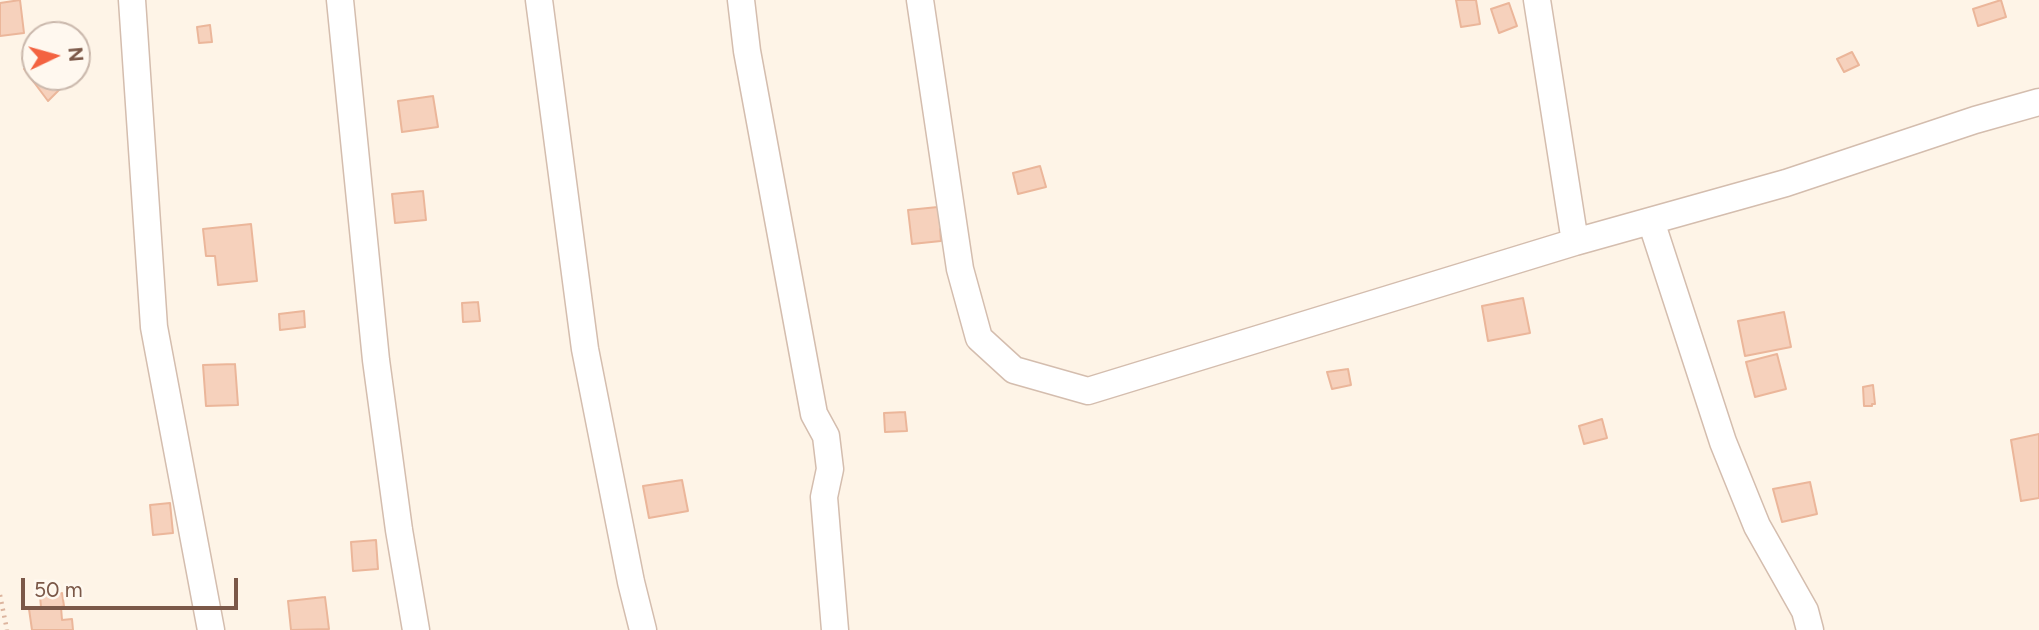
<!DOCTYPE html>
<html>
<head>
<meta charset="utf-8">
<style>
	body { margin:0 }
	#map { position:relative; width:2039px; height:630px; overflow:hidden; background:#fef4e7; font-family:Figtree,sans-serif }
	canvas { display:block }
	.north { position:absolute; left:21px; top:21px; width:70px; height:70px; box-sizing:border-box; background:#fff8ef; border:2px solid #cab8ac; border-radius:50%; rotate:85deg; font-size:19px; font-weight:700; line-height:28px; text-align:center; color:#7b5848 }
	.north::after { content:''; display:block; margin:auto; width:24px; height:32px; background:#f36341; clip-path:polygon(50% 0,100% 100%,50% 72%,0 100%) }
	.scale { position:absolute; left:21px; top:578px; width:217px; height:32px; box-sizing:border-box; border:4px solid #7b5848; border-top:0; padding-left:9px; font-size:21px; line-height:24px; white-space:nowrap; color:#7b5848; -webkit-text-stroke:5px #fff8ef; paint-order:stroke }
</style>
</head>
<body>
<div id="map">
<canvas width="2039" height="630"></canvas>
<div class="north">N</div>
<div class="scale">50 m</div>
</div>
<script>
const g = document.querySelector('canvas').getContext('2d');
g.lineJoin = 'round';
function paint(path, color) { g.fillStyle = color; g.fill(path, 'evenodd'); }
const toPath = rows => new Path2D(rows.map(r => 'M' + r).join(''));
function stroke(path, color, width, dash) { g.strokeStyle = color; g.lineWidth = width; g.lineCap = dash ? 'butt' : 'round'; g.setLineDash(dash || []); g.stroke(path); }
const building = toPath([
	[20,0,24,33,0,36,0,3,20,0],
	[1456,0,1476,0,1480,24,1461,27,1456,0],
	[2001,0,2006,17,1978,26,1973,9,2001,0],
	[1509,3,1517,26,1499,33,1491,9,1509,3],
	[210,25,212,42,199,43,197,27,210,25],
	[77,52,86,63,77,72,77,52],
	[1852,52,1859,65,1844,72,1837,59,1852,52],
	[35,59,35,77,72,77,48,101,24,69,35,59],
	[433,96,438,127,402,132,398,101,433,96],
	[1040,166,1046,187,1018,194,1013,173,1040,166],
	[423,191,426,220,395,223,392,194,423,191],
	[948,206,950,227,940,229,941,241,912,244,908,210,948,206],
	[251,224,257,281,218,285,215,256,206,256,203,229,251,224],
	[1523,298,1530,333,1488,341,1482,306,1523,298],
	[478,302,480,321,463,322,462,303,478,302],
	[304,311,305,327,280,330,279,314,304,311],
	[1784,312,1791,347,1745,356,1738,321,1784,312],
	[1777,354,1786,389,1755,397,1746,362,1777,354],
	[235,364,238,405,206,406,203,365,235,364],
	[1348,369,1351,385,1332,389,1327,372,1348,369],
	[1873,385,1875,404,1872,404,1872,406,1864,406,1863,387,1873,385],
	[905,412,907,431,885,432,884,413,905,412],
	[1602,419,1607,438,1584,444,1579,426,1602,419],
	[2039,434,2039,498,2021,501,2011,440,2039,434],
	[682,480,688,511,649,518,643,486,682,480],
	[1810,482,1817,514,1782,522,1773,489,1810,482],
	[170,503,173,533,153,535,150,505,170,503],
	[376,540,378,569,353,571,351,542,376,540],
	[62,593,64,606,61,607,62,620,72,619,73,630,32,630,29,609,41,607,40,596,62,593],
	[325,597,329,629,291,630,288,601,325,597]
]);
paint(building, '#f6d1bc');
stroke(building, '#ebb69a', 2);
const minor = toPath([
	[132,0,154,327,211,630],
	[340,0,376,360,399,530,416,630],
	[539,0,585,349,631,582,643,630],
	[741,0,747,51,814,414,826,436,830,469,824,497,835,630],
	[920,0,960,269,979,338,1014,370,1088,391,1575,242,1786,183,1975,120,2039,102],
	[1537,0,1575,242],
	[1651,221,1723,442,1757,526,1805,611,1810,630]
]);
stroke(minor, '#d4bdae', 29);
stroke(toPath([
	[0,595,7,630]
]), '#dcb49e', 4.5, [2, 5]);
stroke(minor, '#fff', 26);
</script>
</body>
</html>
